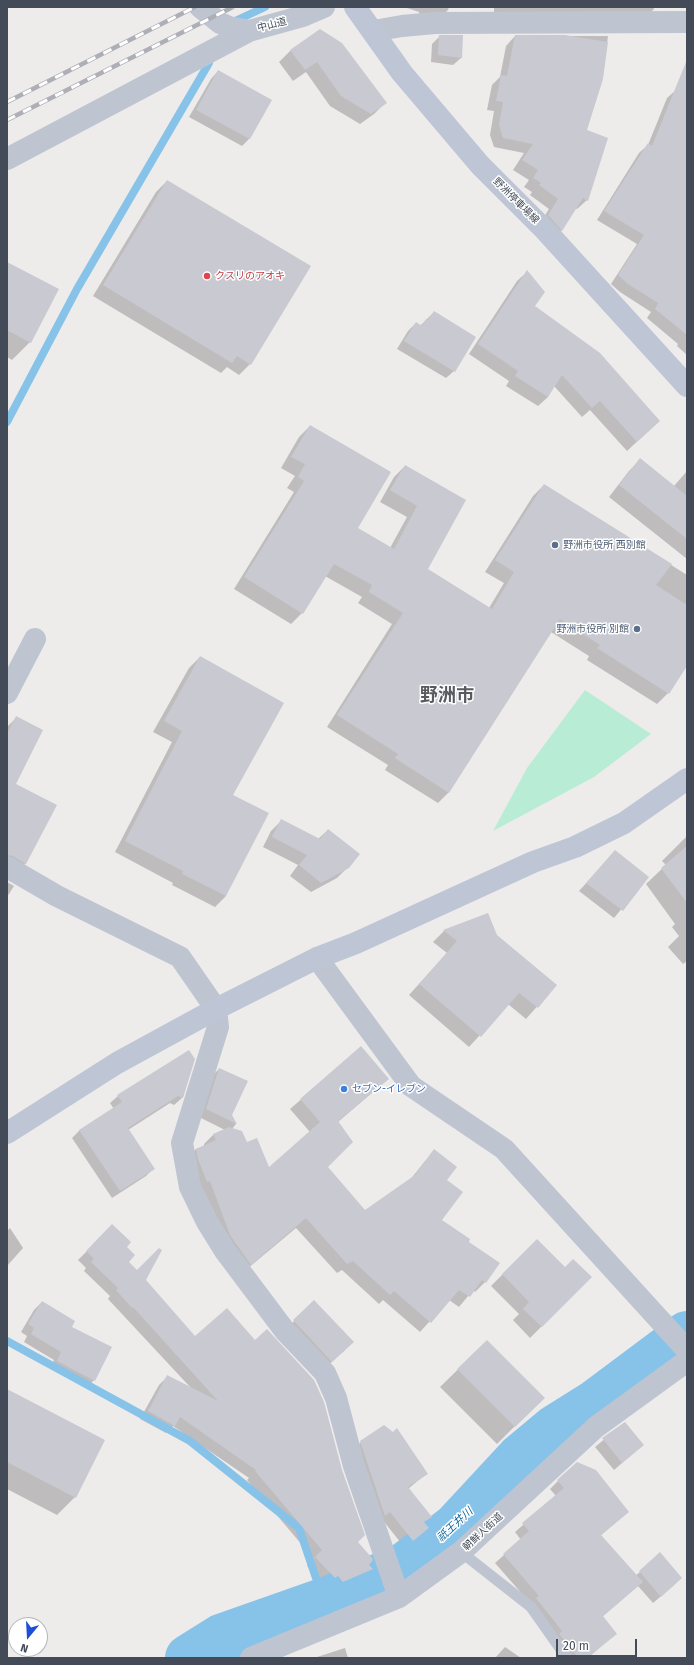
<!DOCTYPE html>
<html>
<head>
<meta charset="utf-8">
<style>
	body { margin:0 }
	#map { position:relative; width:694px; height:1665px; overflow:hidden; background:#eeebeb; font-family:"Fira Sans",sans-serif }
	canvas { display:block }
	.frame { position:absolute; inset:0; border:8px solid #444b58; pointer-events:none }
	.north { position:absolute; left:8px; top:1617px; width:40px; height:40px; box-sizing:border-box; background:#fff; border:1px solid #b4b7bc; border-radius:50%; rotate:198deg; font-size:11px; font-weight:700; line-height:16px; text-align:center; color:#444b58 }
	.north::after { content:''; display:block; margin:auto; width:14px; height:18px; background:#1d4ed6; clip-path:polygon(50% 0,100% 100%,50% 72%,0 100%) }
	.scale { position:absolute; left:556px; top:1639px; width:81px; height:18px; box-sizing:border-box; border:2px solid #444b58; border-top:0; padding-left:5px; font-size:12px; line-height:14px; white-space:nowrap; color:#444b58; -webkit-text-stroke:3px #fff; paint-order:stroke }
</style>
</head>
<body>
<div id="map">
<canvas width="694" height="1665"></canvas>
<div class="frame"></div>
<div class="north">N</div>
<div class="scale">20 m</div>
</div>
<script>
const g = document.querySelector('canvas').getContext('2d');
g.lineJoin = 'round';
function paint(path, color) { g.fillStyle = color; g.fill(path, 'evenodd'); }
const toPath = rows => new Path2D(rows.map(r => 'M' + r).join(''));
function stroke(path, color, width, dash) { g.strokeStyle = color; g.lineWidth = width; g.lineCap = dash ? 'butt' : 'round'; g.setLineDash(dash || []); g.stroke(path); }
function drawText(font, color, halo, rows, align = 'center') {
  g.font = font + ' "Fira Sans","Noto Sans JP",sans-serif'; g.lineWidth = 3; g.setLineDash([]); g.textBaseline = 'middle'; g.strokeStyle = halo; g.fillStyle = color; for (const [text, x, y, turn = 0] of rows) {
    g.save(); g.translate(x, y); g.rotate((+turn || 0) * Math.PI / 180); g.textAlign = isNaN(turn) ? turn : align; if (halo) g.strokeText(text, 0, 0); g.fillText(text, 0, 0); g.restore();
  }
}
paint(toPath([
	[585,690,651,734,594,777,493,831,527,768]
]), '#b9ecd5');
paint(toPath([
	[404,7,449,7,448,10,441,17,420,18,419,12],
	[494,7,654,7,654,9,647,16,494,17],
	[320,30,385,103,374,114,360,124,330,106,306,72,293,81,279,62,290,51],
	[440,36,461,58,453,65,431,62,432,44],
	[515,36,608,36,602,79,586,131,587,200,577,209,575,208,562,230,552,239,539,225,549,209,530,195,532,192,524,187,529,180,513,170,524,153,494,147,490,135,494,111,487,110,492,85,500,77,506,46],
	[218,71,271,100,249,139,242,146,189,117,211,79],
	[676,90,687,94,687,355,677,346,678,344,647,318,651,312,620,292,611,284,637,244,597,220,639,153,648,145,667,98],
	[167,181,250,364,239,375,227,367,221,373,93,296,156,192],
	[7,263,30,342,12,360,7,357],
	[527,272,533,306,659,421,627,451,590,410,582,417,554,386,548,397,538,406,506,386,509,381,469,354,517,281],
	[434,312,454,371,446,378,397,349,408,331,416,323,420,326],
	[310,426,356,528,390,548,407,517,380,502,394,477,405,466,465,500,427,569,489,608,504,583,485,572,533,496,544,485,687,575,687,664,668,693,657,704,587,660,589,656,551,632,449,792,438,803,385,770,388,765,327,727,392,624,358,603,362,597,325,576,302,613,291,624,234,589,294,492,287,488,295,476,281,468,299,437],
	[640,460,674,486,687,471,687,559,609,497,629,471],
	[200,657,232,795,226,896,215,907,172,885,173,883,115,852,172,742,153,732,189,668],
	[16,718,14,784,26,863,15,874,7,870,7,727],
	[282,820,318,839,328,830,348,867,337,878,311,892,290,876,298,865,263,847,271,831],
	[687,836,687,961,683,964,668,947,679,936,672,927,675,924,646,884,666,865,662,861],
	[602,866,648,877,614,918,579,891],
	[7,882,14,886,7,897],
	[488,914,496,935,556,985,526,1019,508,1004,469,1047,409,995,447,953,433,942,444,931],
	[361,1048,388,1079,338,1122,327,1167,365,1212,410,1180,425,1161,435,1151,445,1180,441,1220,467,1242,485,1282,475,1292,473,1290,459,1307,449,1300,420,1332,383,1300,379,1304,342,1270,337,1273,296,1228,241,1274,186,1159,196,1149,204,1146,204,1144,214,1134,225,1130,199,1117,212,1076,219,1069,230,1115,236,1124,232,1129,269,1168,310,1132,290,1109],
	[194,1059,182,1098,174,1105,170,1103,128,1130,153,1169,146,1176,112,1198,72,1138,80,1130,114,1109,110,1103,118,1096],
	[10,1228,23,1248,7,1266,7,1231],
	[104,1234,125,1247,128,1262,145,1280,356,1542,368,1565,372,1569,364,1577,335,1590,329,1584,326,1586,307,1566,314,1559,247,1480,249,1478,173,1426,166,1433,140,1419,159,1385,168,1376,191,1388,108,1299,110,1296,84,1271,86,1268,78,1260],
	[537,1240,565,1268,591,1277,530,1338,513,1320,519,1314,491,1286],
	[42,1302,71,1327,94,1380,87,1388,50,1368,54,1360,24,1342,27,1336,21,1332,34,1310],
	[314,1302,345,1350,324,1369,286,1329],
	[487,1341,543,1398,497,1444,440,1387],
	[7,1390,75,1497,57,1515,7,1489],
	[624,1423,643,1445,614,1470,595,1447],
	[361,1442,426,1474,408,1489,431,1517,424,1524,428,1528,405,1548,381,1518,353,1450],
	[558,1481,628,1512,600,1536,635,1576,640,1572,674,1585,653,1603,638,1586,602,1617,616,1633,588,1658,564,1658,531,1604,495,1563,521,1540,515,1532,556,1496,550,1489],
	[505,1647,521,1658,495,1658],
	[345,1648,348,1658,316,1658,317,1657]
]), '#0003');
stroke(toPath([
	[233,22,265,7],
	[7,422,77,289,209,63],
	[7,1341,190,1441,299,1528,317,1581,326,1587,337,1582,346,1592]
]), '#87c3e8', 8);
stroke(toPath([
	[189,1658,221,1638,329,1600,405,1566,456,1527,520,1458,556,1428,596,1403,687,1335]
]), '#87c3e8', 48);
paint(toPath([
	[320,29,342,43,387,103,371,114,341,96,317,62,305,70,290,50],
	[439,35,463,35,462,58,438,55],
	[515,35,565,35,608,42,603,79,587,130,608,138,588,201,583,198,562,231,548,215,558,199,539,185,541,183,533,178,538,170,522,160,533,144,503,138,499,125,503,102,496,101,501,75,507,76],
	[686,62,687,62,687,335,655,309,658,303,628,284,618,275,644,235,604,211,648,143,652,146],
	[218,70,272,100,250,139,196,110],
	[167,180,311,266,251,365,237,356,232,363,103,285],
	[7,262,59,289,31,343,7,330],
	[527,270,545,292,535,306,600,353,660,421,637,442,600,401,592,408,562,375,548,397,515,376,518,371,478,344],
	[434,311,476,337,455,372,404,341,416,322,422,326,426,319,428,320],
	[310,425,391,472,358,528,394,549,417,506,390,490,405,465,466,500,428,569,492,609,514,572,495,560,544,484,672,564,656,585,687,605,687,666,669,694,597,648,600,645,560,619,449,793,395,758,398,754,337,715,403,613,369,592,372,585,334,564,303,614,244,577,304,481,298,477,305,464,291,457],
	[640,458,687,496,687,539,619,485],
	[200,656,284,703,233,795,269,813,226,896,182,874,183,871,125,841,182,731,164,721],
	[16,716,43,730,16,784,57,805,26,864,13,856,7,855,7,734],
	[281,819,320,839,328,829,360,854,349,868,321,883,299,865,307,855,272,837],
	[687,846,687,903,661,868],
	[615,850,649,877,623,911,586,883],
	[488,913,497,935,557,985,538,1008,519,993,481,1037,419,984,457,941,443,930],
	[361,1046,389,1079,338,1121,353,1142,328,1167,365,1210,415,1175,434,1149,457,1167,447,1180,463,1192,442,1220,470,1239,469,1242,500,1263,486,1283,482,1280,470,1297,459,1290,431,1323,394,1291,390,1295,353,1261,347,1264,306,1218,251,1265,230,1235,210,1181,207,1182,198,1159,196,1149,216,1140,213,1134,229,1127,242,1131,247,1142,257,1138,269,1167,320,1122,300,1099],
	[189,1050,195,1059,183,1098,178,1096,128,1128,155,1169,120,1191,79,1130,122,1102,117,1095],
	[219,1068,248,1081,232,1115,237,1124,206,1109],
	[112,1224,131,1242,127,1247,135,1255,129,1262,137,1270,159,1248,162,1250,146,1280,195,1336,227,1308,255,1340,267,1329,314,1380,324,1402,342,1470,365,1535,358,1542,372,1558,373,1560,369,1565,373,1569,343,1582,338,1576,335,1578,315,1557,322,1550,255,1471,256,1470,180,1417,175,1426,148,1411,167,1375,218,1401,133,1307,132,1308,116,1290,118,1288,91,1262,94,1259,86,1251],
	[537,1239,565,1267,573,1259,592,1277,542,1327,523,1309,529,1302,502,1274],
	[314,1300,354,1342,332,1362,293,1320],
	[42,1301,75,1321,72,1327,112,1347,95,1381,57,1361,61,1352,31,1334,34,1328,28,1324],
	[487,1340,545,1398,515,1427,457,1369],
	[7,1389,105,1440,76,1498,7,1462],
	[625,1422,644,1445,622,1463,602,1438],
	[384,1425,393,1432,397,1428,428,1474,408,1487,432,1517,424,1522,429,1528,413,1541,390,1512,385,1516,360,1441],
	[577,1462,596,1470,629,1512,601,1535,643,1582,603,1616,617,1634,587,1658,579,1658,559,1634,562,1631,536,1598,539,1596,503,1554,529,1531,522,1523,564,1488,557,1480],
	[660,1552,682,1578,661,1597,639,1571]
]), '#c8c9d1');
stroke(toPath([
	[461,1552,531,1607,567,1658]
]), '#bec5d1', 11);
stroke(toPath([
	[200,7,220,23,229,27,249,31,303,16,324,7],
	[373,31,402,26,435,23,687,22],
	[7,159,249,31],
	[7,693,35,639],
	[7,867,57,896,180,957,216,1009,218,1027,182,1143,190,1187,207,1222,225,1251,285,1331,325,1373,336,1398,354,1466,399,1597],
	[317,958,411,1086,504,1149,687,1350],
	[251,1658,399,1597,461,1552,596,1427,687,1361]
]), '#bec5d1', 22);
stroke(toPath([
	[355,7,402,73,480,165,545,230,687,386],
	[7,1133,117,1063,216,1009,317,958,356,943,533,862,575,847,624,823,687,779]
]), '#bec5d4', 22);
const rail = toPath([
	[7,102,195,7],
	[7,120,233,7]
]);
stroke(rail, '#adafb6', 4.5);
stroke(rail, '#fff', 3, [9]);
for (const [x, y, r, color] of [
	[207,276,4,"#e0444e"],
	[555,545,4,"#5c6f8a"],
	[637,629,4,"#5c6f8a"],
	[344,1089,4,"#3f7fe0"]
]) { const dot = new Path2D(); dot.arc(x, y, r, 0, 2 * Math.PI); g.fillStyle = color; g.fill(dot); stroke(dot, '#fff', 1.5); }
drawText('10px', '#444b58', '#fff', [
	["中山道",272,25,-15],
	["野洲停車場線",516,201,45],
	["朝鮮人街道",483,1532,-43]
]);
drawText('10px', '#be3a42', '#fff', [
	["クスリのアオキ",215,276]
], 'left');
drawText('10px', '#4e5e75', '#fff', [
	["野洲市役所 西別館",563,545],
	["野洲市役所 別館",629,629,"right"]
], 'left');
drawText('10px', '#366cbe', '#fff', [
	["セブン-イレブン",352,1089]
], 'left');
drawText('italic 11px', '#10699f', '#fff', [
	["祇王井川",455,1525,-43]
]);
drawText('bold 18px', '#585a60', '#fff', [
	["野洲市",447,696]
]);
</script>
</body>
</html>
